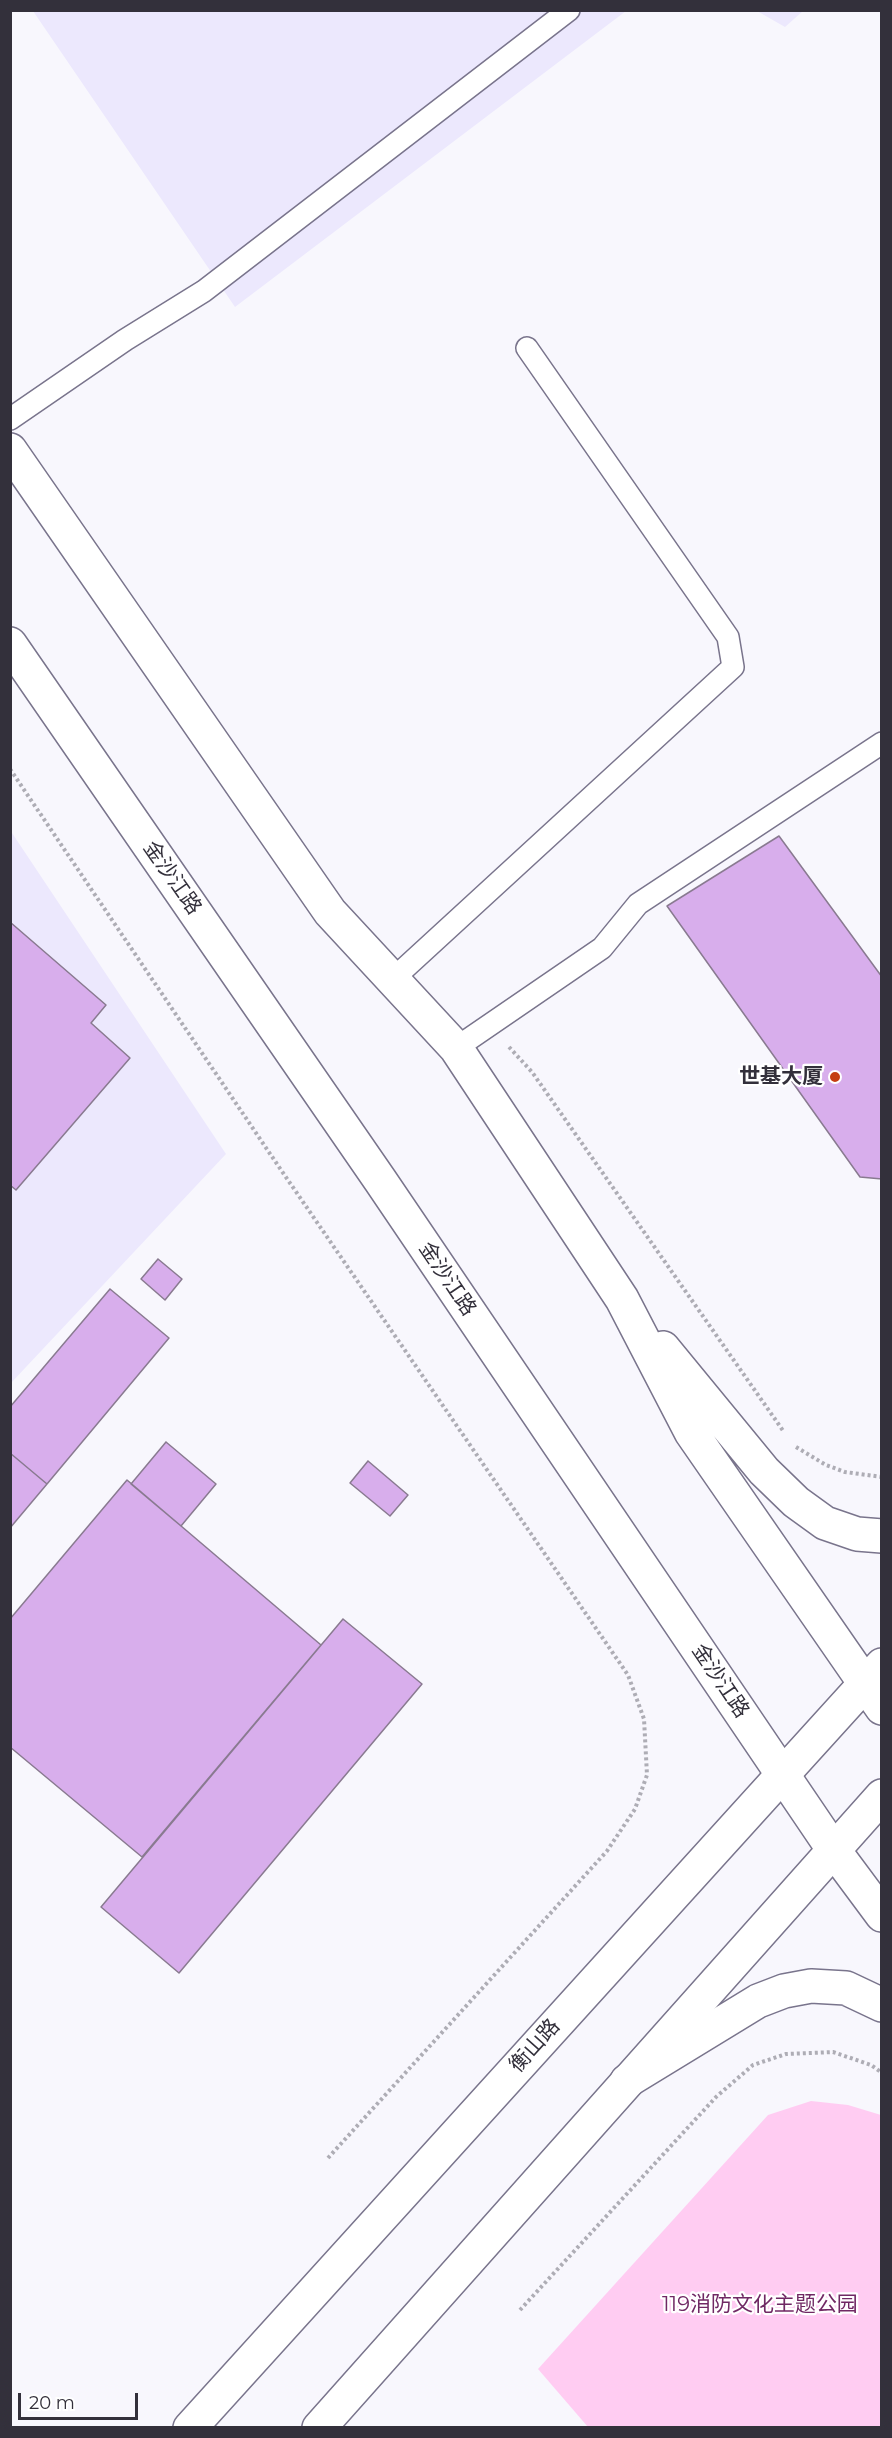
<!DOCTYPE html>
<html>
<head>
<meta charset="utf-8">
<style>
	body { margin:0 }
	#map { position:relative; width:892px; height:2438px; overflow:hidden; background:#f8f7fd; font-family:Montserrat,sans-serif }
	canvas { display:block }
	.frame { position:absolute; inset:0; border:12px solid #33303b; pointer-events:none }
	.scale { position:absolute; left:18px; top:2393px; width:120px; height:27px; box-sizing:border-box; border:3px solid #33303b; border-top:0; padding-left:8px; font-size:18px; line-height:21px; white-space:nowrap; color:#33303b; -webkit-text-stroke:4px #fff; paint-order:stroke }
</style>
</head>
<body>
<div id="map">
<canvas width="892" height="2438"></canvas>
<div class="frame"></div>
<div class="scale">20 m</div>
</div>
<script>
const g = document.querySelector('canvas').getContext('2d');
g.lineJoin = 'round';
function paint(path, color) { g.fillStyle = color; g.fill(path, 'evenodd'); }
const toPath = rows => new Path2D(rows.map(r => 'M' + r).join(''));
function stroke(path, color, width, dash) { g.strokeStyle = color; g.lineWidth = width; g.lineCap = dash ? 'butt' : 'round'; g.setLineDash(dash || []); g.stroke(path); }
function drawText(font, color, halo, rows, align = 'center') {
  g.font = font + ' Montserrat,"Noto Sans SC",sans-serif'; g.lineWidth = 4.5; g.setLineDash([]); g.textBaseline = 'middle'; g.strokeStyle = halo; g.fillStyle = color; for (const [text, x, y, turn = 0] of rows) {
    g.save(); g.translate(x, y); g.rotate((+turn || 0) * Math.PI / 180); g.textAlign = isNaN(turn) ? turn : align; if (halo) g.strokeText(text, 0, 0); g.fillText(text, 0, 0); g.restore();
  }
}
paint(toPath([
	[33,11,626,11,235,307],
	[757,11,803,11,785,27],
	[10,830,226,1154,11,1383,10,1383]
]), '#ece8fd');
paint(toPath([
	[811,2101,848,2105,881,2115,881,2427,588,2427,538,2369,768,2115]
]), '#ffccf2');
const building = toPath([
	[779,836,882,977,882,1179,860,1177,667,906,779,836],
	[10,922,106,1005,91,1023,130,1058,16,1190,10,1185,10,922],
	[158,1259,182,1279,165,1300,141,1279,158,1259],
	[110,1289,169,1338,47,1484,10,1453,10,1407,110,1289],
	[166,1442,216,1484,181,1526,131,1484,166,1442],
	[10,1453,47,1484,10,1528,10,1453],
	[368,1461,408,1495,390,1516,350,1483,368,1461],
	[127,1480,321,1645,142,1857,10,1747,10,1619,127,1480],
	[343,1619,422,1684,179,1973,101,1907,343,1619]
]);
paint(building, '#d8aeec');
stroke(building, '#897a90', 1.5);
const service = toPath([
	[10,419,125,340,204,291,569,10],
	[393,979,733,667,728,637,527,348],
	[456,1048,602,948,638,904,882,743]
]);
const secondary = toPath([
	[190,2428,882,1665],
	[319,2428,882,1796]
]);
const primary = toPath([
	[10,450,330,912,456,1048,622,1299,691,1432,882,1708],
	[10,644,380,1180,833,1849,882,1915],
	[663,1348,764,1471,796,1502,825,1523,857,1534,882,1536],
	[627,2081,758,2001,784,1991,811,1986,846,1988,882,2005]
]);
stroke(service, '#79748c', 24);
stroke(secondary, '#79748c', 36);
stroke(primary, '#79748c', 36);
stroke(toPath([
	[10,769,279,1167,628,1675,644,1719,647,1775,635,1809,607,1851,328,2158],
	[509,1047,532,1072,784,1432],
	[796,1447,826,1465,845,1472,882,1477],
	[520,2310,716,2097,753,2065,786,2054,833,2052,871,2065,882,2073]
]), '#aeadb5', 4, [3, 3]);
stroke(service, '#fff', 21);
stroke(secondary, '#fff', 33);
stroke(primary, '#fff', 33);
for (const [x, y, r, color] of [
	[835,1077,6,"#c53d12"]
]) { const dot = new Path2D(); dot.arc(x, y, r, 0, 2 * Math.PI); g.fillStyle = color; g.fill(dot); stroke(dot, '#fff', 2); }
drawText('21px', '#33303b', '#fff', [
	["金沙江路",172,878,55],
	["金沙江路",447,1279,56],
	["金沙江路",720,1681,56],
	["衡山路",535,2046,-48]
]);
drawText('bold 21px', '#33303b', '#fff', [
	["世基大厦",823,1077]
], 'right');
drawText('21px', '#702864', '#fff', [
	["119消防文化主题公园",760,2305]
]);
</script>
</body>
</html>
